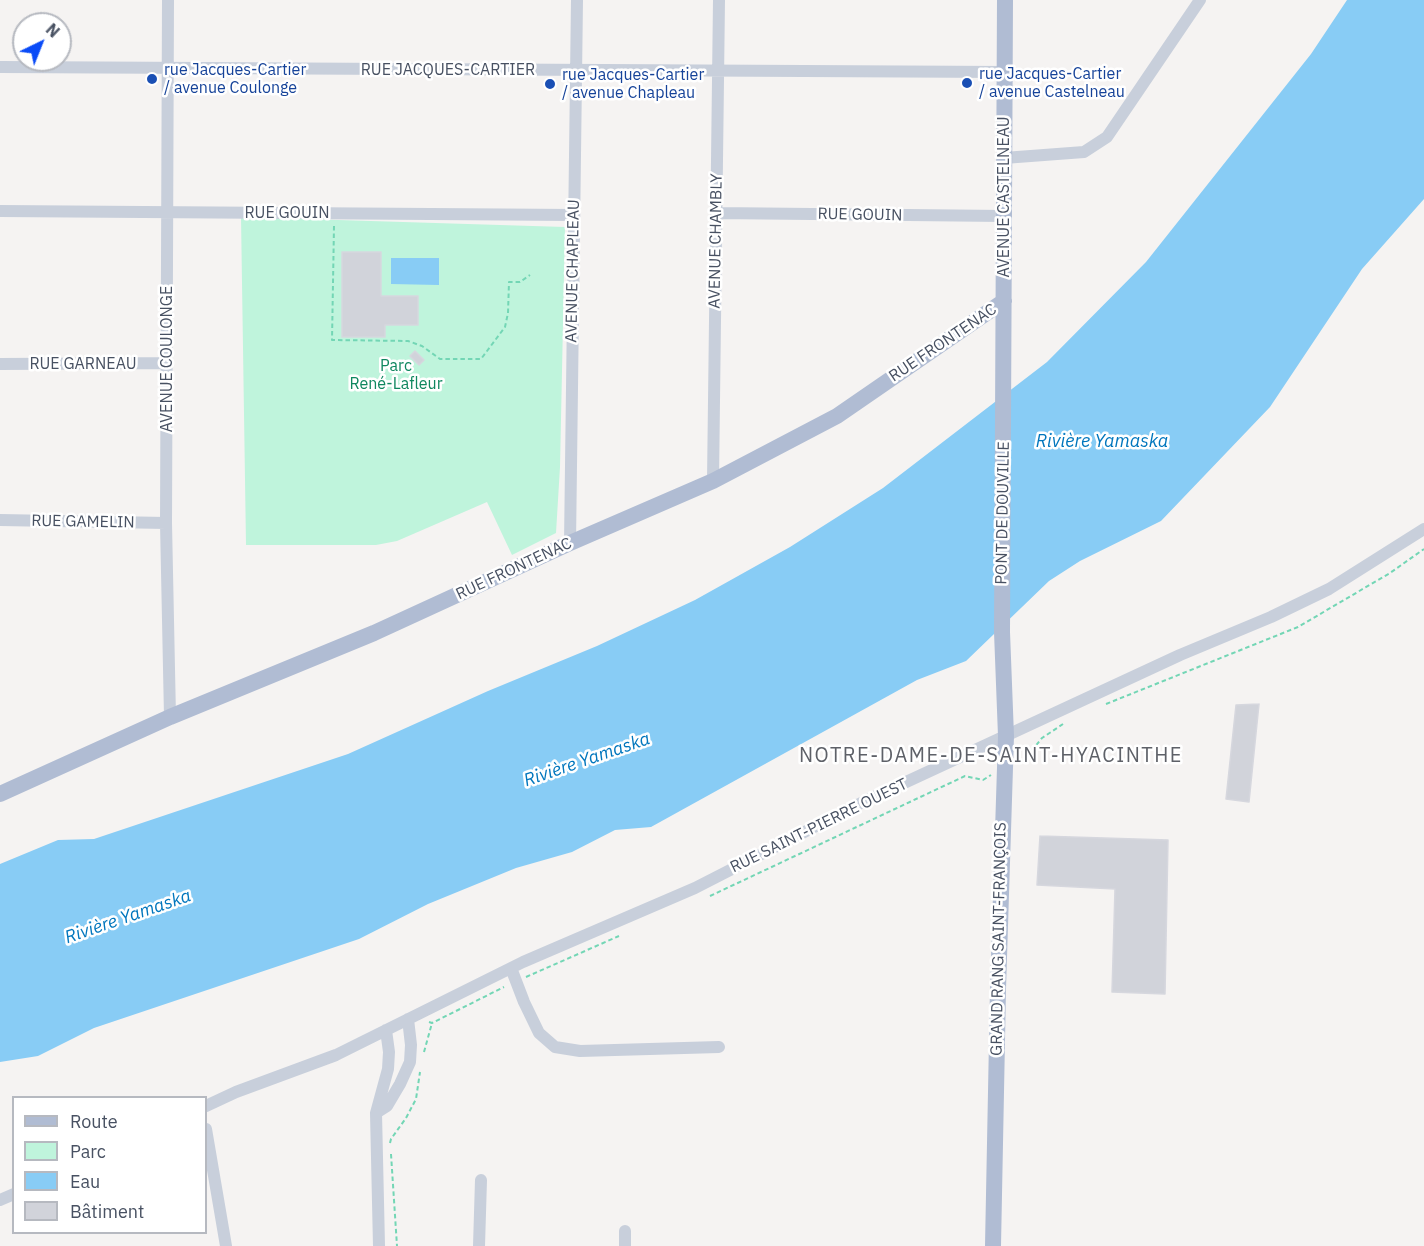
<!DOCTYPE html>
<html>
<head>
<meta charset="utf-8">
<style>
	body { margin:0 }
	#map { position:relative; width:1424px; height:1246px; overflow:hidden; background:#f5f3f2; font-family:"IBM Plex Sans",sans-serif }
	canvas { display:block }
	.legend { position:absolute; left:12px; top:1096px; width:195px; height:138px; box-sizing:border-box; background:#fff; border:2px solid #b6b9c0; margin:0; padding:8px 10px; list-style:none; font-size:18px; color:#485162 }
	.legend li { display:flex; align-items:center; gap:12px; height:30px }
	.legend b { width:30px; border:2px solid #b6b9c0 }
	.north { position:absolute; left:12px; top:12px; width:60px; height:60px; box-sizing:border-box; background:#fff; border:2px solid #b6b9c0; border-radius:50%; rotate:43deg; font-size:16px; font-weight:700; line-height:24px; text-align:center; color:#485162 }
	.north::after { content:''; display:block; margin:auto; width:21px; height:27px; background:#0a4bf7; clip-path:polygon(50% 0,100% 100%,50% 72%,0 100%) }
</style>
</head>
<body>
<div id="map">
<canvas width="1424" height="1246"></canvas>
<ul class="legend">
<li><b style="height:8px;background:#b0bcd3"></b>Route</li>
<li><b style="height:16px;background:#bff4dc"></b>Parc</li>
<li><b style="height:16px;background:#88ccf5"></b>Eau</li>
<li><b style="height:16px;background:#d1d3da"></b>Bâtiment</li>
</ul>
<div class="north">N</div>
</div>
<script>
const g = document.querySelector('canvas').getContext('2d');
g.lineJoin = 'round';
function paint(path, color) { g.fillStyle = color; g.fill(path, 'evenodd'); }
const toPath = rows => new Path2D(rows.map(r => 'M' + r).join(''));
function stroke(path, color, width, dash) { g.strokeStyle = color; g.lineWidth = width; g.lineCap = dash ? 'butt' : 'round'; g.setLineDash(dash || []); g.stroke(path); }
function drawText(font, color, halo, rows, align = 'center') {
  g.font = font + ' "IBM Plex Sans",sans-serif'; g.lineWidth = 5; g.setLineDash([]); g.textBaseline = 'middle'; g.strokeStyle = halo; g.fillStyle = color; for (const [text, x, y, turn = 0] of rows) {
    g.save(); g.translate(x, y); g.rotate((+turn || 0) * Math.PI / 180); g.textAlign = isNaN(turn) ? turn : align; if (halo) g.strokeText(text, 0, 0); g.fillText(text, 0, 0); g.restore();
  }
}
paint(toPath([
	[241,217,565,227,560,467,556,533,512,555,487,502,397,541,376,545,246,545]
]), '#bff4dc');
paint(toPath([
	[1347,0,1424,0,1424,199,1362,269,1270,407,1161,521,1080,561,1049,581,966,661,917,680,651,827,615,830,572,852,516,868,428,904,359,939,94,1028,38,1056,0,1062,0,864,58,840,94,839,348,754,488,691,597,646,695,600,790,547,883,488,1047,362,1146,262,1311,54],
	[391,258,439,258,439,285,391,284]
]), '#88ccf5');
const building = toPath([
	[342,252,381,252,381,296,418,296,418,325,385,325,385,337,342,337,342,252],
	[415,351,424,360,419,365,410,356,415,351],
	[1259,704,1249,802,1226,799,1236,705,1259,704],
	[1040,836,1168,840,1165,994,1112,992,1115,889,1037,885,1040,836]
]);
paint(building, '#d1d3da');
stroke(building, '#d6d7de', 1.5);
stroke(toPath([
	[334,226,332,340,408,341,422,346,440,359,481,359,505,327,508,313,509,282,520,282,530,275],
	[1106,704,1298,627,1390,573,1424,549],
	[1021,761,1024,760,1042,738,1063,724],
	[710,896,965,776,983,780,991,775],
	[526,977,619,936],
	[429,1022,432,1023,504,987],
	[424,1052,432,1023],
	[390,1143,391,1139,406,1118,416,1099,420,1072],
	[391,1154,397,1246]
]), '#73d6b5', 2, [4.5, 3]);
stroke(toPath([
	[168,0,166,523,170,717],
	[0,67,1005,72],
	[1004,158,1084,152,1107,137,1200,0],
	[0,211,574,215],
	[716,213,1004,216],
	[0,364,167,363],
	[713,481,719,0],
	[0,520,166,523],
	[570,543,577,0],
	[511,968,524,1002,539,1033,555,1047,580,1051,719,1047],
	[206,1106,236,1092,336,1055,523,962,695,888,863,802,1180,655,1271,617,1329,589,1424,529],
	[376,1113,387,1106,400,1084,410,1062,411,1045,408,1019],
	[206,1129,226,1246],
	[0,1200,14,1194],
	[379,1246,376,1113,388,1069,389,1052,386,1030],
	[479,1246,481,1180],
	[625,1246,625,1231]
]), '#c8cfdb', 12);
stroke(toPath([
	[0,794,170,717,374,633,570,543,713,481,837,416,1004,301],
	[993,1246,998,989,1006,736,1002,632,1005,0]
]), '#b0bcd3', 16);
for (const [x, y, r, color] of [
	[152,79,6,"#1a4fb4"],
	[967,83,6,"#1a4fb4"],
	[550,84,6,"#1a4fb4"]
]) { const dot = new Path2D(); dot.arc(x, y, r, 0, 2 * Math.PI); g.fillStyle = color; g.fill(dot); stroke(dot, '#fff', 2); }
drawText('16px', '#164399', '#fff', [
	["rue Jacques-Cartier",164,70],
	["/ avenue Coulonge",164,88],
	["rue Jacques-Cartier",979,74],
	["/ avenue Castelneau",979,92],
	["rue Jacques-Cartier",562,75],
	["/ avenue Chapleau",562,93]
], 'left');
drawText('16px', '#485162', '#fff', [
	["RUE JACQUES-CARTIER",448,70],
	["AVENUE CASTELNEAU",1004,197,-90],
	["RUE GOUIN",287,213],
	["RUE GOUIN",860,215,1],
	["AVENUE CHAMBLY",716,241,-89],
	["AVENUE CHAPLEAU",573,271,-89],
	["RUE FRONTENAC",943,343,-34],
	["AVENUE COULONGE",167,359,-90],
	["RUE GARNEAU",83,364],
	["PONT DE DOUVILLE",1003,513,-89],
	["RUE GAMELIN",83,522,1],
	["RUE FRONTENAC",514,569,-25],
	["RUE SAINT-PIERRE OUEST",819,826,-26],
	["GRAND RANG SAINT-FRANÇOIS",999,939,-89]
]);
drawText('16px', '#0f875f', '#fff', [
	["Parc",396,366],
	["René-Lafleur",396,384]
]);
drawText('italic 18px', '#0076bd', '#fff', [
	["Rivière Yamaska",1102,442],
	["Rivière Yamaska",587,760,-19],
	["Rivière Yamaska",128,917,-19]
]);
g.letterSpacing = '1.5px';
drawText('20px', '#5e6168', '#fff', [
	["NOTRE-DAME-DE-SAINT-HYACINTHE",991,756]
]);
g.letterSpacing = '0px';
</script>
</body>
</html>
